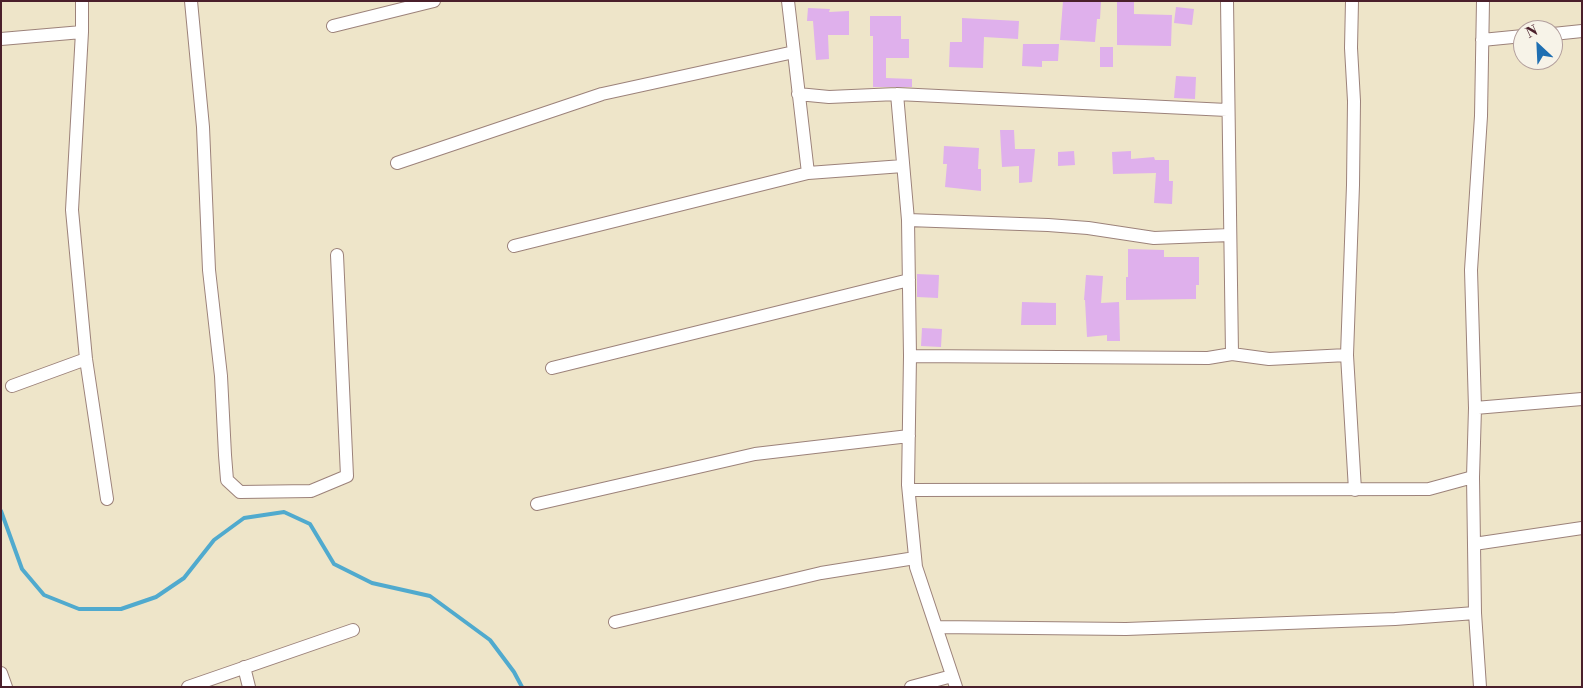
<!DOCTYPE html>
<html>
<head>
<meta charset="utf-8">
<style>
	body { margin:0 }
	#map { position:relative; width:1583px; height:688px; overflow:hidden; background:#eee5c9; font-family:"Libre Bodoni",serif }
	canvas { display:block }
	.frame { position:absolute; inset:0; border:2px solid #4a1f2b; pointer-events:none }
	.north { position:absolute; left:1513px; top:20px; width:50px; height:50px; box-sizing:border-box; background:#f7f3e8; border:1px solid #b29e9c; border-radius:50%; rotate:335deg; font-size:14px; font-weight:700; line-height:20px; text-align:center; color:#4a1f2b }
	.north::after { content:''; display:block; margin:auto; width:18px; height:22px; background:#1f6fb2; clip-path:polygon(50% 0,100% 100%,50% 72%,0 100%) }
</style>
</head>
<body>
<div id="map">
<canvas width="1583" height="688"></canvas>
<div class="frame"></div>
<div class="north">N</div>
</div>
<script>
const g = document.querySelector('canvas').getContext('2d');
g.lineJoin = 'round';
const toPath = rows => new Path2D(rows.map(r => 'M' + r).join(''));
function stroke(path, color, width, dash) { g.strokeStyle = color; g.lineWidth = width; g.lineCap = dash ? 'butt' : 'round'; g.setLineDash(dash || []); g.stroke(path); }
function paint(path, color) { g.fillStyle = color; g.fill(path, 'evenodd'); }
stroke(toPath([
	[1,511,22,569,44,595,79,609,121,609,156,597,184,578,214,540,244,518,284,512,310,524,334,564,372,583,430,596,490,640,514,672,522,687]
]), '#50aace', 4);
paint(toPath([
	[1063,1,1101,1,1100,19,1097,19,1095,42,1060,40],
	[1117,1,1134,1,1134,14,1172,15,1171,46,1117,45],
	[1176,7,1194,9,1192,25,1174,23],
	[808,8,830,9,829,12,849,11,849,35,828,35,829,59,816,60,813,21,807,21],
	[870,16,901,16,901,39,909,39,909,58,886,58,886,78,912,79,912,87,873,87,873,36,870,36],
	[962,18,1019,21,1018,39,984,37,983,68,949,67,950,42,962,42],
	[1023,44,1059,44,1058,61,1042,61,1042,67,1022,66],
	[1100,47,1113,47,1113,67,1100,67],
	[1176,76,1196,77,1195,99,1174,98],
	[1000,130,1014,130,1015,149,1035,149,1032,182,1019,183,1019,166,1002,167],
	[944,146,979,148,978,169,981,169,981,191,945,187,947,164,943,164],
	[1074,151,1075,165,1058,166,1058,152],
	[1131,151,1131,159,1154,157,1155,160,1169,160,1169,181,1173,181,1172,204,1154,203,1156,173,1113,174,1112,152],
	[1128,249,1164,250,1164,257,1199,257,1199,285,1196,285,1196,299,1126,300,1126,277,1128,277],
	[917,274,939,275,938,298,917,297],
	[1086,275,1103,276,1101,303,1119,302,1120,341,1107,341,1107,335,1087,337,1085,300,1084,300],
	[1022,302,1056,303,1056,325,1021,325],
	[922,328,942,329,941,347,921,346]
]), '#dfb0ec');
const street = toPath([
	[82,1,82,32,72,210,86,359,107,499],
	[191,1,203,127,209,270,221,376,225,455,227,480,240,492,311,491,347,476,337,255],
	[788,1,808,173],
	[1227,1,1232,354],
	[1352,1,1351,48,1354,101,1353,185,1347,355,1355,490],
	[333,26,434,1],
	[1553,34,1582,31],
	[1,39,82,32],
	[1482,40,1523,36],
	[798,94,829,97,897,94,1227,110],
	[897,94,908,220,910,356,908,485,910,490,1429,489,1473,477],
	[397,163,602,94,794,52],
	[908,220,1048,225,1088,228,1154,238,1230,235],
	[514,246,808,173,903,166],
	[910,356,1208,358,1232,354,1269,359,1347,355],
	[552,368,909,280],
	[12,386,86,359],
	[1475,408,1582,399],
	[908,485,916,567,956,687],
	[537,504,755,454,909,436],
	[1474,544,1582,528],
	[615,622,821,573,915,558],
	[936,627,1126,629,1395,619,1475,613],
	[244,667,249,687],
	[1,673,6,687],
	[188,687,353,630],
	[911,687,952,676],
	[1480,687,1475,613,1473,477,1475,408,1471,270,1481,116,1483,1]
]);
stroke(street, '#9c827a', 14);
stroke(street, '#fff', 12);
</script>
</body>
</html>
